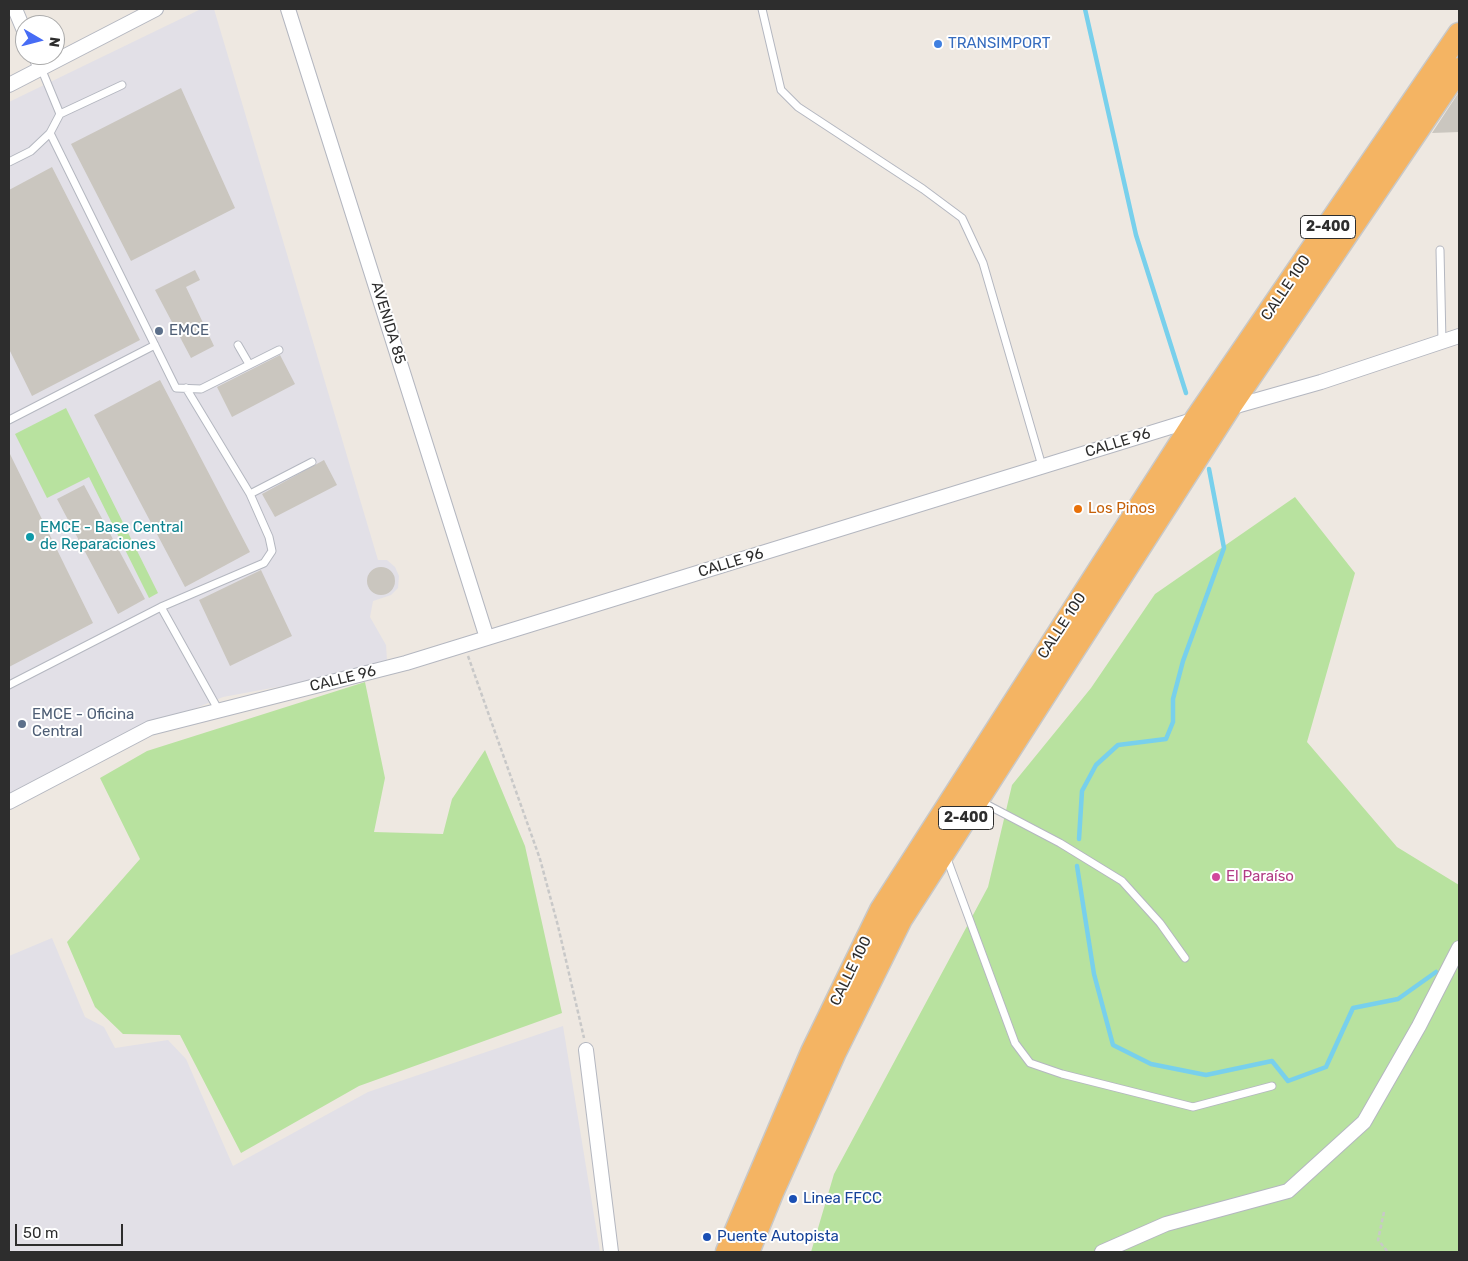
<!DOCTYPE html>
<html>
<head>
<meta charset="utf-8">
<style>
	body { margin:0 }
	#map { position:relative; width:1468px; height:1261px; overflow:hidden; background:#eee8e1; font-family:Rubik,sans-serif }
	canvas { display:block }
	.frame { position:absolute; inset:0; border:10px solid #2d2d2d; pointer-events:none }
	.north { position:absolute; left:15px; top:15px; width:50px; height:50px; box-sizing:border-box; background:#fff; border:1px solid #ababab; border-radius:50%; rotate:98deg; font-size:14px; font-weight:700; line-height:20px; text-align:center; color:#2d2d2d }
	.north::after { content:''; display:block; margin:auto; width:18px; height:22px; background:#476cf5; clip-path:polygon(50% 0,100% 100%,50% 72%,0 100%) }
	.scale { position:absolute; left:15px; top:1224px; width:108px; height:22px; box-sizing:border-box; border:2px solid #2d2d2d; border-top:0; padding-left:6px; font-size:15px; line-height:18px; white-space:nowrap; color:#2d2d2d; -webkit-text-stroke:4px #fff; paint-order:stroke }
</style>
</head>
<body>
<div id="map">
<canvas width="1468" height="1261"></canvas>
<div class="frame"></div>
<div class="north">N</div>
<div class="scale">50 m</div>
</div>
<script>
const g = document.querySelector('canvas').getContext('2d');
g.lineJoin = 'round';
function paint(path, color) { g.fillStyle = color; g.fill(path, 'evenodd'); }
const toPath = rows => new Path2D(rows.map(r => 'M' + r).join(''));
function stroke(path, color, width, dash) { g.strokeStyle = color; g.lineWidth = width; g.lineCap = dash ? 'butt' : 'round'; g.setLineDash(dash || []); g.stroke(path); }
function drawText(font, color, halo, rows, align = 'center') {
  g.font = font + ' Rubik,sans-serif'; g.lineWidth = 4; g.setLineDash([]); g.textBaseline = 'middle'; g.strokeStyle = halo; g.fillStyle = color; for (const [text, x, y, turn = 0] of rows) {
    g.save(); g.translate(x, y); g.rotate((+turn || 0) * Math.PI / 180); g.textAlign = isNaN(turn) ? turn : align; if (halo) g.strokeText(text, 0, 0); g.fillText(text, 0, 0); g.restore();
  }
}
paint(toPath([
	[201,9,214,9,378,560,387,560,395,567,399,576,398,588,391,595,373,601,370,617,386,645,387,661,299,683,223,697,174,717,157,719,9,797,9,102],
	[52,938,85,1017,104,1027,115,1048,168,1040,186,1059,233,1166,368,1092,563,1026,600,1252,9,1252,9,956]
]), '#e2e0e7');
paint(toPath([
	[66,408,158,593,149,598,89,477,47,498,15,434],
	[1295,497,1355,573,1307,742,1397,847,1459,885,1459,1252,811,1252,834,1174,988,887,1012,785,1091,688,1155,594],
	[365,682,385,778,374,832,443,834,452,799,485,750,525,846,562,1013,359,1086,241,1153,180,1035,123,1034,95,1007,67,942,140,859,100,778,147,751]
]), '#b8e29f');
stroke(toPath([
	[1085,9,1136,235,1186,393],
	[1079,839,1082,791,1096,765,1118,745,1166,739,1173,722,1173,699,1183,661,1224,548,1209,469],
	[1077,866,1094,974,1113,1045,1151,1064,1206,1075,1272,1061,1288,1081,1326,1067,1353,1008,1398,999,1436,972]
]), '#78d0ec', 4.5);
paint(toPath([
	[181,88,235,208,131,261,71,144],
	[1459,92,1459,132,1432,133],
	[52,167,140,340,32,396,9,349,9,190],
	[195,270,200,280,186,287,214,346,191,358,155,290],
	[280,355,295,384,232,417,217,387],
	[160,380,250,552,185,587,94,415],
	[9,452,93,623,9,667],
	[324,460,337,485,275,517,262,494],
	[84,485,145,599,118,614,57,499],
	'367 581a14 14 0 1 1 28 0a14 14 0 1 1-28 0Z',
	[261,570,292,636,230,666,199,600]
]), '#cac6bf');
const service = toPath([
	[762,9,781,90,798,107,923,189,962,218,983,263,1042,466],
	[60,114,122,85],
	[50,133,176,388,201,389,279,350],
	[9,162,31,151,50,133,60,114,41,68],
	[1440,250,1442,342],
	[238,345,249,364],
	[9,420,155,345],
	[250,494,312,462],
	[161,607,219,711],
	[9,685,161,607,264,563,272,551,269,537,250,494,186,388],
	[980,801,1060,843,1122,881,1160,923,1185,958],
	[946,856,1015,1043,1030,1063,1062,1074,1193,1107,1272,1086]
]);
const minor = toPath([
	[15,9,25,33],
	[288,9,487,638],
	[35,55,41,68],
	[9,85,156,9],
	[1229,408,1321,382,1459,336],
	[9,802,150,728,406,663,1196,419],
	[586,1050,611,1252],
	[1102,1252,1166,1224,1288,1191,1364,1122,1419,1026,1459,948]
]);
const trunk = toPath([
	[727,1252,812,1052,881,910,1196,419,1459,34],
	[748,1252,772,1193,835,1052,901,919,1229,408,1459,69]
]);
stroke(service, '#b4b7c0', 9);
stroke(minor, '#b4b7c0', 16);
stroke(trunk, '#c8c8c8', 25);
stroke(toPath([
	[468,656,540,859,558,926,584,1038],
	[1384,1212,1378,1240,1388,1252]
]), '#c8c8c8', 2.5, [4, 2.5]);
stroke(service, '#fff', 7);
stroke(minor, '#fff', 14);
stroke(trunk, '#f4b463', 22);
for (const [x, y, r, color] of [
	[938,44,5,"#3f7fe0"],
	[159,331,5,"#5c6f8a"],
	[1078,509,5,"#e8710a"],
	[30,537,5,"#0f9aa8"],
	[22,724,5,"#5c6f8a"],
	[1216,877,5,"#d1479c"],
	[793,1199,5,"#1a4fb4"],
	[707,1237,5,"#1a4fb4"]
]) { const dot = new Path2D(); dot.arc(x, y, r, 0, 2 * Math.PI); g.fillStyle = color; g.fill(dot); stroke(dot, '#fff', 2); }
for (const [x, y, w] of [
	[1328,227,55],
	[966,818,55]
]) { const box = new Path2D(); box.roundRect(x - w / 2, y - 11.5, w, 23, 4); g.fillStyle = '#fff'; g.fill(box); stroke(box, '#2d2d2d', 1); }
drawText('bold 14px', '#2d2d2d', null, [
	["2-400",1328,227],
	["2-400",966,818]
]);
drawText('15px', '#366cbe', '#fff', [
	["TRANSIMPORT",948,44]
], 'left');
drawText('15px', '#2d2d2d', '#fff', [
	["CALLE 100",1286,288,-56],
	["AVENIDA 85",388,323,73],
	["CALLE 96",1118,443,-17],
	["CALLE 96",731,563,-17],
	["CALLE 100",1062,626,-57],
	["CALLE 96",343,679,-14],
	["CALLE 100",851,971,-64]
]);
drawText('15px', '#4e5e75', '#fff', [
	["EMCE",169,331],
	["EMCE - Oficina",32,715],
	["Central",32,732]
], 'left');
drawText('15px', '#c56008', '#fff', [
	["Los Pinos",1088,509]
], 'left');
drawText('15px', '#0d838f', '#fff', [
	["EMCE - Base Central",40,528],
	["de Reparaciones",40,545]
], 'left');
drawText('15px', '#b23c85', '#fff', [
	["El Paraíso",1226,877]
], 'left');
drawText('15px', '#164399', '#fff', [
	["Linea FFCC",803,1199],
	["Puente Autopista",717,1237]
], 'left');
</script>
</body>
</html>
